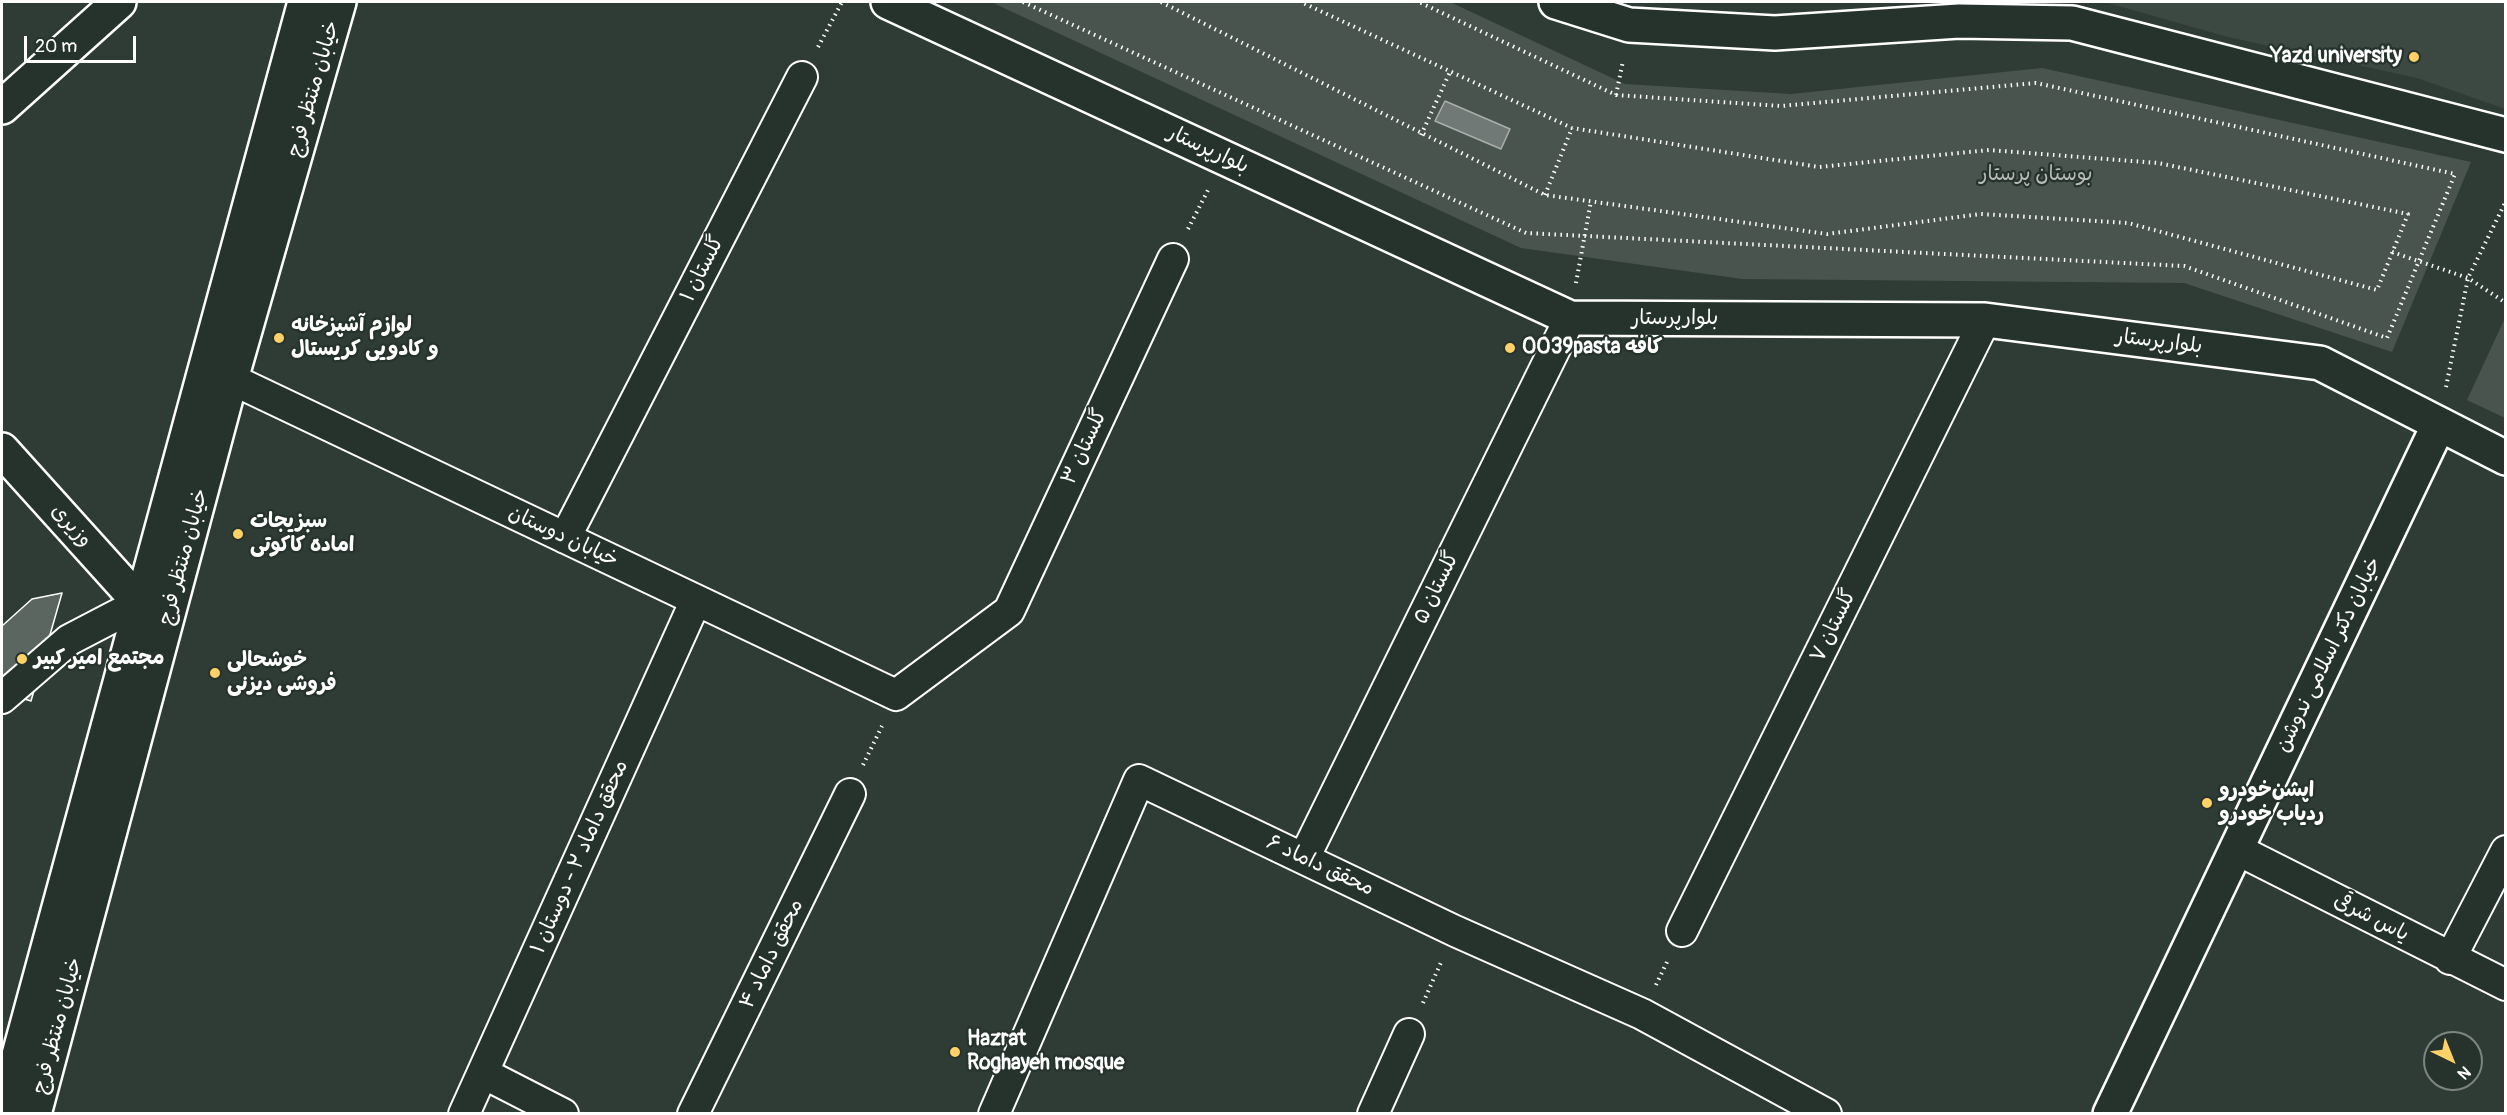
<!DOCTYPE html>
<html>
<head>
<meta charset="utf-8">
<style>
	body { margin:0 }
	#map { position:relative; width:2507px; height:1115px; overflow:hidden; background:#2f3b35; font-family:Pangolin,sans-serif }
	canvas { display:block }
	.frame { position:absolute; inset:0; border:3px solid #fff; pointer-events:none }
	.north { position:absolute; left:2423px; top:1031px; width:60px; height:60px; box-sizing:border-box; background:#26332d; border:2px solid #7d8581; border-radius:50%; rotate:137deg; font-size:16px; font-weight:700; line-height:24px; text-align:center; color:#fff }
	.north::after { content:''; display:block; margin:auto; width:21px; height:27px; background:#ffd166; clip-path:polygon(50% 0,100% 100%,50% 72%,0 100%) }
	.scale { position:absolute; left:24px; top:36px; width:112px; height:27px; box-sizing:border-box; border:3px solid #fff; border-top:0; padding-left:8px; font-size:18px; line-height:21px; white-space:nowrap; color:#fff; -webkit-text-stroke:4px #26332d; paint-order:stroke }
</style>
</head>
<body>
<div id="map">
<canvas width="2507" height="1115"></canvas>
<div class="frame"></div>
<div class="north">N</div>
<div class="scale">20 m</div>
</div>
<script>
const g = document.querySelector('canvas').getContext('2d');
g.lineJoin = 'round';
function paint(path, color) { g.fillStyle = color; g.fill(path, 'evenodd'); }
const toPath = rows => new Path2D(rows.map(r => 'M' + r).join(''));
function stroke(path, color, width, dash) { g.strokeStyle = color; g.lineWidth = width; g.lineCap = dash ? 'butt' : 'round'; g.setLineDash(dash || []); g.stroke(path); }
function drawText(font, color, halo, rows, align = 'center') {
  g.font = font + ' Pangolin,"Playpen Sans Arabic",sans-serif'; g.lineWidth = 4.5; g.setLineDash([]); g.textBaseline = 'middle'; g.strokeStyle = halo; g.fillStyle = color; for (const [text, x, y, turn = 0] of rows) {
    g.save(); g.translate(x, y); g.rotate((+turn || 0) * Math.PI / 180); g.textAlign = isNaN(turn) ? turn : align; if (halo) g.strokeText(text, 0, 0); g.fillText(text, 0, 0); g.restore();
  }
}
paint(toPath([
	[2104,2,2505,2,2505,109,2417,78,2228,37]
]), '#3c4842');
paint(toPath([
	[991,2,1450,2,1625,84,1791,94,2042,68,2471,162,2392,352,2184,283,1742,279,1521,248],
	[2505,318,2506,418,2505,418,2467,400]
]), '#4a544f');
const water = toPath([
	[1445,101,1510,129,1501,149,1435,121,1445,101]
]);
paint(water, '#707975');
stroke(water, '#a9afac', 1.5);
const building = toPath([
	[62,593,31,701,2,692,2,626,32,599,62,593]
]);
paint(building, '#5b6661');
stroke(building, '#fff', 1.5);
const street = toPath([
	[231,379,896,695,1009,611,1173,259],
	[565,538,802,77],
	[2,698,69,640,140,603],
	[2236,849,2506,985],
	[1304,858,1570,318],
	[1682,931,1985,320],
	[2450,959,2506,851],
	[483,1073,563,1114],
	[464,1114,696,600],
	[693,1114,850,794],
	[994,1114,1139,780,1455,931,1642,1014,1826,1114],
	[1373,1114,1409,1034]
]);
const secondary = toPath([
	[888,2,1570,318,1985,320,2320,363,2506,458],
	[1556,2,1629,25,1775,33,1959,21,2072,23,2506,135],
	[2,107,119,2],
	[2,450,140,603],
	[3,1114,305,2],
	[34,1114,231,379,339,2],
	[2110,1114,2439,424]
]);
stroke(street, '#fff', 34);
stroke(secondary, '#fff', 38);
stroke(toPath([
	[1023,2,1526,233,2184,266,2387,338,2455,174,2036,83,1781,106,1616,95,1419,2],
	[1161,2,1545,195,1827,234,1981,214,2128,223,2377,290,2408,214,2158,163,1989,150,1819,167,1572,128,1301,2],
	[818,47,842,2],
	[1616,95,1623,61],
	[1421,135,1450,72],
	[1545,195,1572,128],
	[1188,229,1208,190],
	[2392,252,2468,278,2506,303],
	[1576,283,1591,201],
	[2446,387,2468,278,2506,201],
	[863,765,882,726],
	[1656,985,1667,962],
	[1423,1003,1442,960]
]), '#fff', 4, [1.5, 4.5]);
stroke(street, '#26332d', 30);
stroke(secondary, '#26332d', 33);
for (const [x, y, r, color] of [
	[2414,57,6,"#ffd166"],
	[279,338,6,"#ffd166"],
	[1510,348,6,"#ffd166"],
	[238,534,6,"#ffd166"],
	[22,659,6,"#ffd166"],
	[215,673,6,"#ffd166"],
	[2207,803,6,"#ffd166"],
	[955,1052,6,"#ffd166"]
]) { const dot = new Path2D(); dot.arc(x, y, r, 0, 2 * Math.PI); g.fillStyle = color; g.fill(dot); stroke(dot, '#26332d', 2); }
drawText('bold 21px', '#fff', '#26332d', [
	["Yazd university",2402,57,"right"],
	["لوازم آشپزخانه",291,326],
	["و کادویی کریستال",291,350],
	["0039pasta کافه",1522,348],
	["سبزیجات",250,522],
	["اماده کاکوتی",250,546],
	["مجتمع امیر کبیر",34,659],
	["خوشحالی",227,661],
	["فروشی دیزنی",227,685],
	["اپشن‌خودرو",2219,791],
	["ردیاب خودرو",2219,815],
	["Hazrat",967,1040],
	["Roghayeh mosque",967,1064]
], 'left');
drawText('21px', '#fff', '#26332d', [
	["خیابان منتظر فرج",314,89,-74],
	["بلوارپرستار",1208,150,25],
	["گلستان ۱",703,269,-63],
	["بلوارپرستار",1675,319],
	["بلوارپرستار",2159,342,7],
	["گلستان ۳",1085,447,-65],
	["وزیری",71,526,48],
	["خیابان دوستان",563,537,25],
	["خیابان منتظر فرج",184,557,-75],
	["گلستان ۵",1437,588,-64],
	["گلستان ۷",1834,626,-64],
	["خيابان دکتر اسلامی ندوشن",2329,655,-64],
	["محقق داماد ۲ - دوستان ۱",580,857,-66],
	["محقق داماد ۶",1320,866,25],
	["یاس شرقی",2371,918,27],
	["محقق داماد ۴",772,954,-64],
	["خیابان منتظر فرج",58,1026,-75]
]);
drawText('21px', '#b7bbb9', '#26332d', [
	["بوستان پرستار",2036,175]
]);
</script>
</body>
</html>
